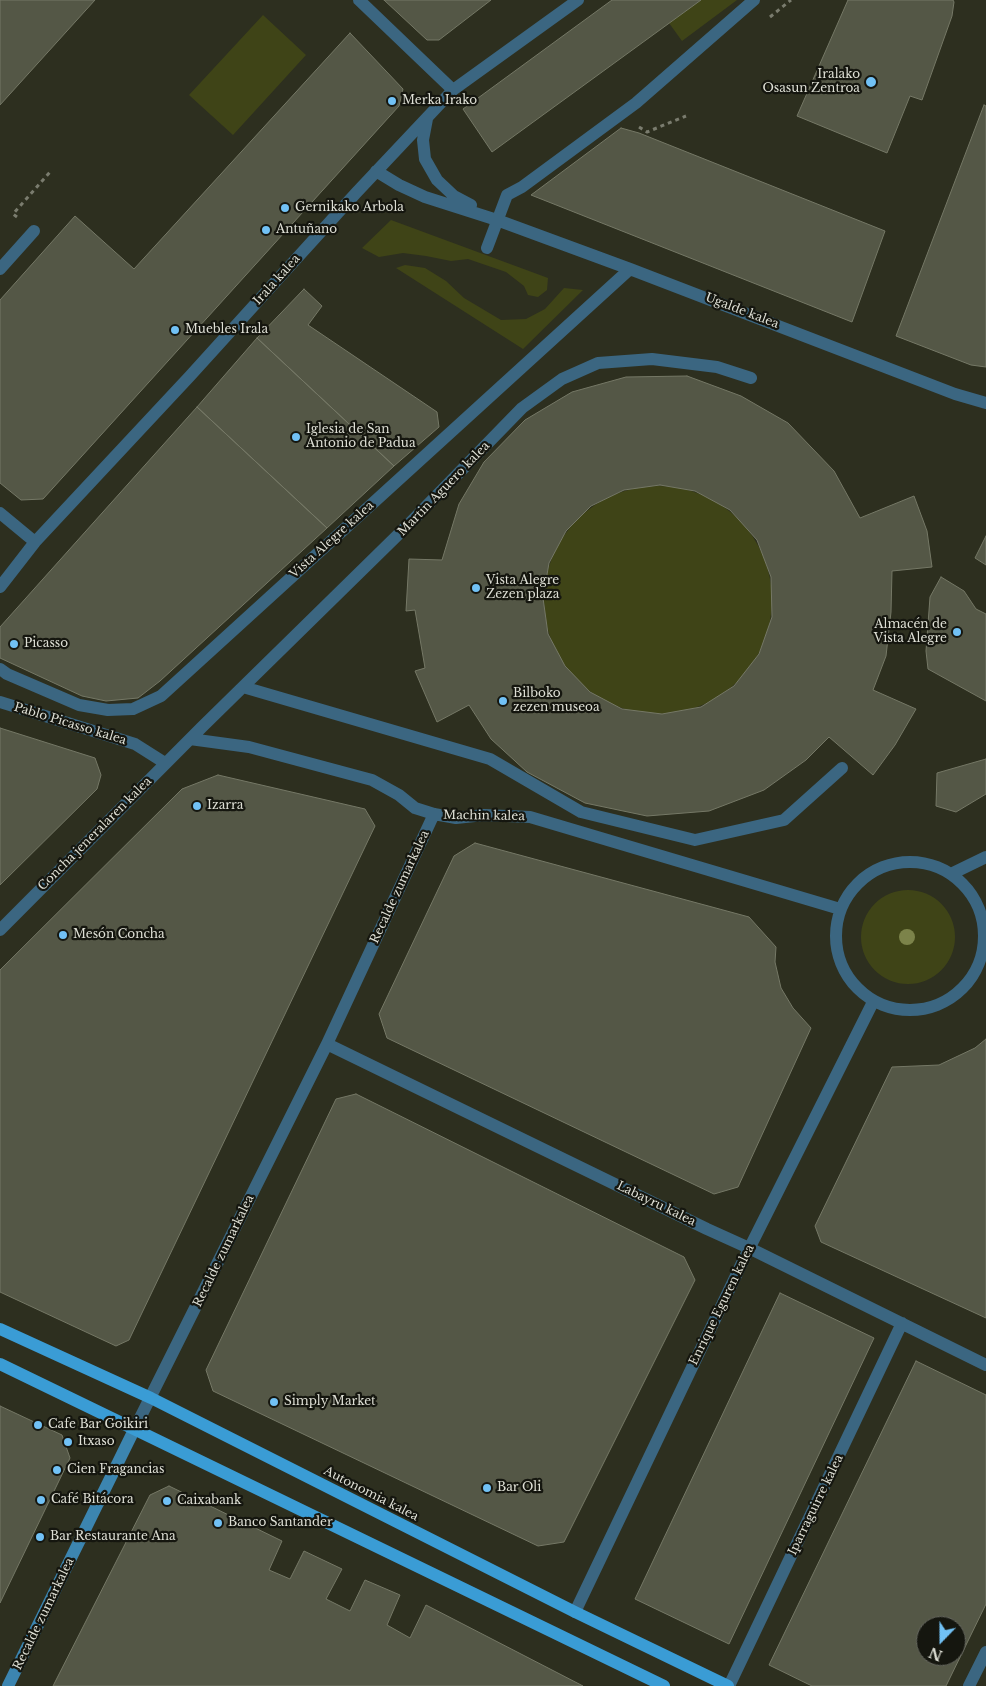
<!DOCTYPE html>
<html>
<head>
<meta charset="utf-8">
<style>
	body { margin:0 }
	#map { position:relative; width:986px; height:1686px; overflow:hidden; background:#2d2f1f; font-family:"Libre Baskerville",serif }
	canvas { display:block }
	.north { position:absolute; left:916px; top:1616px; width:50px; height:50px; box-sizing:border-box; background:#15160f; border:1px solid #65665e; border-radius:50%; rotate:202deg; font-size:14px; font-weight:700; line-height:20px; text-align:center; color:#dedfd5 }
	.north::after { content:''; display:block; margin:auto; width:18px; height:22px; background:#71c1f5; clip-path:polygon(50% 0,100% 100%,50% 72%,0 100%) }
</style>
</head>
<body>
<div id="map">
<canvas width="986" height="1686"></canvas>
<div class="north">N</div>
</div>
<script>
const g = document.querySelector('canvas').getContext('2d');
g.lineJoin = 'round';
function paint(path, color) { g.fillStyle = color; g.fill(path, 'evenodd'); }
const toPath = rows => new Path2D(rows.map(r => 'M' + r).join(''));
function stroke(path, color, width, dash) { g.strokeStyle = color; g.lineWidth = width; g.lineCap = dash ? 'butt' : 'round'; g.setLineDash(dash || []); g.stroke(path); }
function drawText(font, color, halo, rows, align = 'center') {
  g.font = font + ' "Libre Baskerville",serif'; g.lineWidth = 4.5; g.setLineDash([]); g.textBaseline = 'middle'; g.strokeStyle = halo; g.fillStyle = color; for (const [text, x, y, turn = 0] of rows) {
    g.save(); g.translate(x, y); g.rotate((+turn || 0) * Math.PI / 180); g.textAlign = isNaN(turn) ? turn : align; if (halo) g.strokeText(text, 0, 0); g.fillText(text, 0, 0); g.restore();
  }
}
paint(toPath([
	[701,0,737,0,682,41,669,23],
	[263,15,306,55,233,135,189,95],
	[391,220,548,278,547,290,538,297,528,295,524,286,506,272,468,259,451,261,426,256,403,253,379,257,362,248],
	[405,265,425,268,446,281,464,298,501,320,526,319,545,309,564,288,583,290,523,349,396,268],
	'544 600a114 114 0 1 1 228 0a114 114 0 1 1-228 0Z',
	'861 937a47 47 0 1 1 94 0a47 47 0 1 1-94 0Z'
]), '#3f4417');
const building = toPath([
	[0,0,95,0,0,105,0,0],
	[384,0,491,0,439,40,427,40,384,0],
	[612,0,701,0,492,152,463,109,612,0],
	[848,0,953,0,954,2,952,16,922,100,910,96,887,153,797,116,848,0],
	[350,33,403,89,399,106,43,499,21,500,0,483,0,300,75,216,134,269,350,33],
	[984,105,986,106,986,367,971,365,896,336,984,105],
	[621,128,639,133,885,231,852,322,531,195,621,128],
	[304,289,322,306,308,325,437,412,439,427,394,466,257,338,304,289],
	[257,338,394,466,327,528,197,407,257,338],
	[687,376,741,396,788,423,834,471,860,518,914,496,927,531,932,567,892,571,891,612,886,656,873,690,916,709,895,745,873,775,829,737,806,760,764,790,709,811,647,816,585,803,527,772,491,739,469,705,437,722,415,671,425,668,415,610,406,611,409,559,442,560,459,504,484,462,525,420,572,392,626,377,687,376],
	[660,485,695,491,730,510,757,540,771,577,772,617,759,654,734,686,701,707,662,714,622,709,590,692,565,666,548,634,543,598,549,563,566,531,591,506,624,490,660,485],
	[197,407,327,528,160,681,138,698,106,701,82,696,0,658,0,627,197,407],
	[986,536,986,565,975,558,986,536],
	[941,577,964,591,976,609,986,614,986,701,928,669,926,651,930,597,941,577],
	[0,728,95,758,101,775,97,789,0,885,0,728],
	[986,759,986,794,956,812,936,806,937,773,986,759],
	[218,775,365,809,375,826,129,1340,116,1346,0,1292,0,970,182,789,218,775],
	[475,843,749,917,776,947,775,962,781,988,793,1008,811,1028,738,1187,714,1194,387,1038,379,1014,454,856,475,843],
	[986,1039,986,1318,821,1242,815,1226,892,1067,939,1065,975,1048,986,1039],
	[356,1094,684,1257,695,1280,564,1542,538,1546,213,1391,206,1370,336,1099,356,1094],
	[780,1293,874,1338,729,1644,635,1599,780,1293],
	[916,1361,986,1395,986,1604,946,1686,812,1686,769,1665,916,1361],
	[926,1626,956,1626,956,1656,926,1656,926,1626],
	[0,1406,62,1435,70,1458,0,1603,0,1406],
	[169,1486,282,1541,269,1570,290,1579,304,1551,342,1569,326,1599,350,1611,365,1580,400,1595,387,1625,410,1638,426,1605,583,1686,53,1686,150,1495,169,1486]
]);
paint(building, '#545746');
stroke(building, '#757866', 1);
stroke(toPath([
	[770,17,791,0],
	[639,127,647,132,686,116],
	[17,217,13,214,50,172]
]), '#7a7c6e', 3, [4, 4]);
stroke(toPath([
	[359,0,453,90],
	[427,119,423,140,425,159,437,180,454,196,471,205],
	[376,171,399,185,425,197,497,220,630,269,955,394,986,403],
	[487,248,507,195,522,187,636,103,754,0],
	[0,269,34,231],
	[0,513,35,542],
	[0,587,35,542,190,376,356,193,453,90,578,0],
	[0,669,7,674,79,705,108,710,133,709,161,696,630,269],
	[243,687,490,759,581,812,695,840,784,820,842,768],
	[0,702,135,744,165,763],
	[190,739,249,747,372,780,399,795,415,808,434,814,456,818,484,815,530,817,840,909],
	'836 936a74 74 0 1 1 148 0a74 74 0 1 1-148 0Z',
	[951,874,986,857],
	[0,930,201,728,410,523,522,408,562,379,598,363,652,359,717,367,751,378],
	[327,1044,707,1229,749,1248,986,1365],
	[135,1428,327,1044,434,814],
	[575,1612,741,1265,873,1002],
	[729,1686,902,1323],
	[969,1686,986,1652]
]), '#3b6681', 12);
stroke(toPath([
	[8,1686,135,1428]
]), '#3c85b0', 12);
stroke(toPath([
	[0,1329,151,1398,575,1612,728,1686],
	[0,1364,664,1686]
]), '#3a9cd5', 12);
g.fillStyle = '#7c834a';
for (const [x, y] of [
	[907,937]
]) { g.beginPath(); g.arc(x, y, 8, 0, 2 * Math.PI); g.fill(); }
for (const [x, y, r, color] of [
	[871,82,6,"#71c1f5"],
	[392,101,5,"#71c1f5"],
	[285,208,5,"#71c1f5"],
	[266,230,5,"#71c1f5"],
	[175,330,5,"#71c1f5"],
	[296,437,5,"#71c1f5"],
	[476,588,5,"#71c1f5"],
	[957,632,5,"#71c1f5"],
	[14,644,5,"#71c1f5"],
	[503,701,5,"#71c1f5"],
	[197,806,5,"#71c1f5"],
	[63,935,5,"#71c1f5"],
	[274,1402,5,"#71c1f5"],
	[38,1425,5,"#71c1f5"],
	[68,1442,5,"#71c1f5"],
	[57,1470,5,"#71c1f5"],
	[487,1488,5,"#71c1f5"],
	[41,1500,5,"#71c1f5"],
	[167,1501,5,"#71c1f5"],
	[218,1523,5,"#71c1f5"],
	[40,1537,5,"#71c1f5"]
]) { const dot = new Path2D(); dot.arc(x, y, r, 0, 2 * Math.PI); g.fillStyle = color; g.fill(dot); stroke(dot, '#15160f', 2); }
drawText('12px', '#dedfd5', '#15160f', [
	["Iralako",860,75,"right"],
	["Osasun Zentroa",860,89,"right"],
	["Merka Irako",402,101],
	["Gernikako Arbola",295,208],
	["Antuñano",276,230],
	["Muebles Irala",185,330],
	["Iglesia de San",306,430],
	["Antonio de Padua",306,444],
	["Vista Alegre",486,581],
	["Zezen plaza",486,595],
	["Almacén de",947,625,"right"],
	["Vista Alegre",947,639,"right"],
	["Picasso",24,644],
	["Bilboko",513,694],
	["zezen museoa",513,708],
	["Izarra",207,806],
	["Mesón Concha",73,935],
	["Simply Market",284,1402],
	["Cafe Bar Goikiri",48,1425],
	["Itxaso",78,1442],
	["Cien Fragancias",67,1470],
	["Bar Oli",497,1488],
	["Café Bitácora",51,1500],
	["Caixabank",177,1501],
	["Banco Santander",228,1523],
	["Bar Restaurante Ana",50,1537]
], 'left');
drawText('12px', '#dedfd5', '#15160f', [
	["Irala kalea",277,280,-48],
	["Ugalde kalea",742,311,21],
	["Martin Aguero kalea",444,489,-46],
	["Vista Alegre kalea",332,540,-42],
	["Pablo Picasso kalea",70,724,17],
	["Machin kalea",484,816,1],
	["Concha jeneralaren kalea",95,834,-45],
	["Recalde zumarkalea",400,887,-65],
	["Labayru kalea",656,1204,26],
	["Recalde zumarkalea",224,1251,-64],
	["Enrique Eguren kalea",722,1305,-64],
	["Autonomia kalea",371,1494,27],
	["Iparraguirre kalea",816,1505,-64],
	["Recalde zumarkalea",44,1614,-64]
]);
</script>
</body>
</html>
